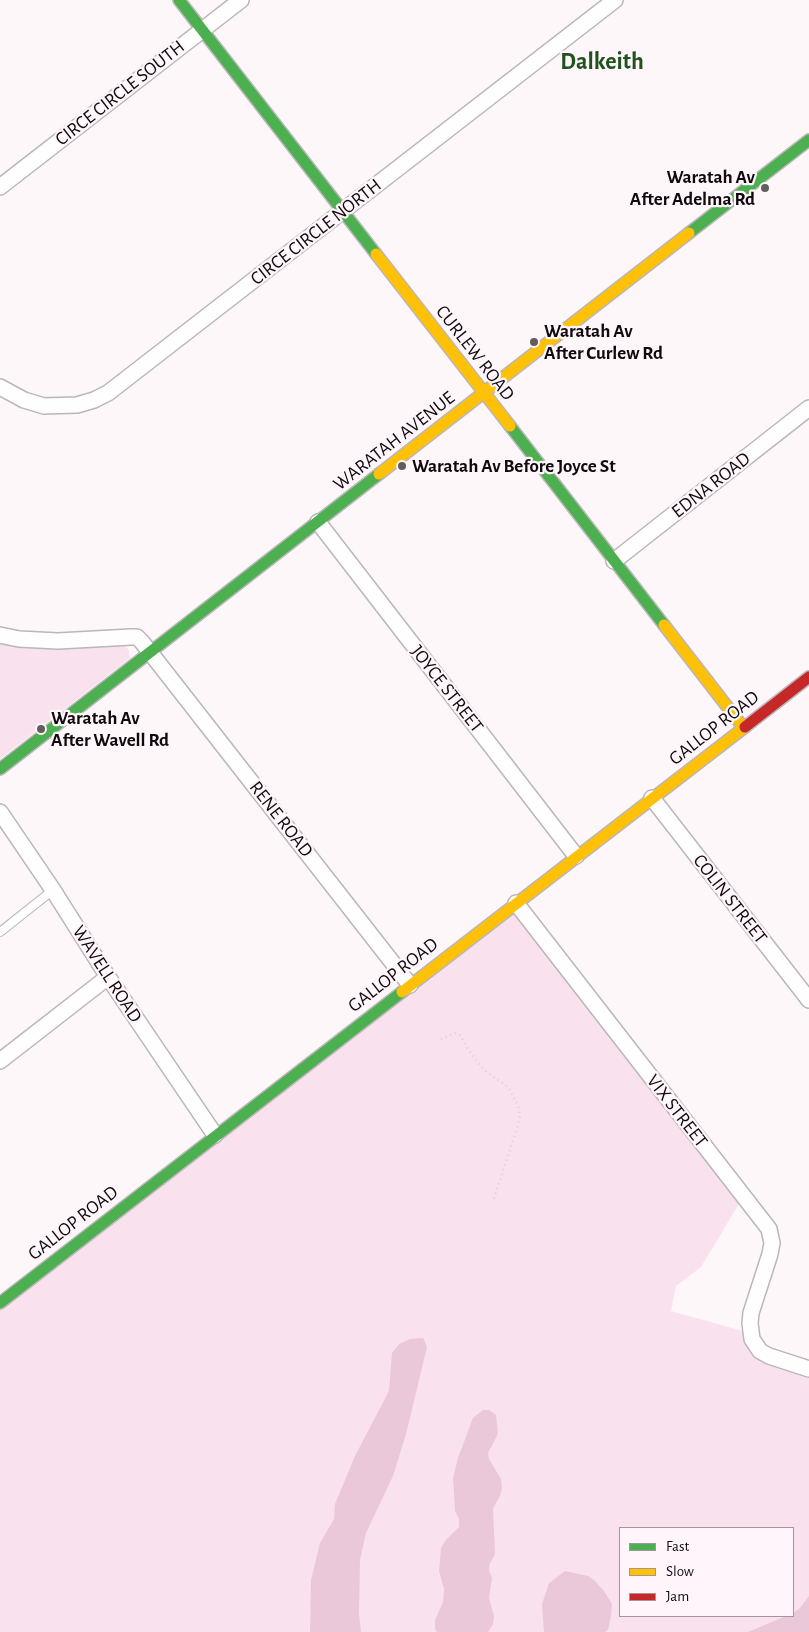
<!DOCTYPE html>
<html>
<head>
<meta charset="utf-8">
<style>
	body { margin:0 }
	#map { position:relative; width:809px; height:1632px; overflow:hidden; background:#fdf7fa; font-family:"Alegreya Sans",sans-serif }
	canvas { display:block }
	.legend { position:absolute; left:619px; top:1527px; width:175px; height:90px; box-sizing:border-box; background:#fff5fa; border:1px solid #9f979b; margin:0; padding:6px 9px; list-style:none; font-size:15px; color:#0f0a0c }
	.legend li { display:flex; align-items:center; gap:10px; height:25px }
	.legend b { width:25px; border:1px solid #9f979b }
</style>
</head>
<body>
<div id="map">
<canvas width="809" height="1632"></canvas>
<ul class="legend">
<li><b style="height:6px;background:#4caf50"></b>Fast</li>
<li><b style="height:6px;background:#ffc107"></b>Slow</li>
<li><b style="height:6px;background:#c62828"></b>Jam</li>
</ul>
</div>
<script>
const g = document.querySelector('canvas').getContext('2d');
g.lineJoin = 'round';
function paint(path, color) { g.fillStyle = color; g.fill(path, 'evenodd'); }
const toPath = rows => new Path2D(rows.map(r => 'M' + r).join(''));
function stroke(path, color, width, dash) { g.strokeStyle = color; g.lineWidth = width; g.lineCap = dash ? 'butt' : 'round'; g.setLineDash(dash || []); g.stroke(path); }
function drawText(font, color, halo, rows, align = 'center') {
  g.font = font + ' "Alegreya Sans",sans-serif'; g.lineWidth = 4.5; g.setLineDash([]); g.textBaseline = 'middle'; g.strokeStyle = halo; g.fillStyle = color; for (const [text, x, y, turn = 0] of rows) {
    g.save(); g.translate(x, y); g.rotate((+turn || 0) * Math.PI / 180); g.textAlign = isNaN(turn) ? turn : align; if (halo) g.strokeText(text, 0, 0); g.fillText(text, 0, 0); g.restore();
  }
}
paint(toPath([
	[0,640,18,644,72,648,120,643,128,649,130,658,0,759],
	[515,907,740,1202,701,1267,676,1286,671,1311,750,1333,756,1348,809,1372,809,1632,0,1632,0,1307],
	[620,1528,793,1528,793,1616,620,1616]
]), '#fae1ee');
paint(toPath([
	[423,1338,427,1347,406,1434,393,1476,366,1533,360,1560,359,1613,361,1632,310,1632,311,1580,320,1543,334,1519,335,1504,355,1456,389,1391,392,1353,399,1344,410,1339],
	[483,1410,489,1410,496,1415,498,1434,488,1453,489,1459,501,1479,502,1488,500,1496,493,1508,495,1554,490,1563,489,1570,492,1578,489,1598,494,1616,493,1624,488,1632,437,1632,435,1629,435,1620,443,1602,444,1589,439,1571,441,1548,446,1540,459,1527,459,1519,455,1511,453,1478,458,1458,473,1418],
	[565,1571,588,1576,595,1581,604,1591,612,1604,611,1616,608,1630,605,1632,544,1632,542,1604,549,1583],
	[809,1596,809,1632,748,1632,786,1616,793,1616,793,1613,800,1608]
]), '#eac8da');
const lane = toPath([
	[0,932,53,890]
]);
const street = toPath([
	[0,187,241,0],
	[0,387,24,400,44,406,77,405,94,400,108,393,615,0],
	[318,522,576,856],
	[614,561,809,408],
	[0,635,19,639,58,641,131,637,137,637,142,642,410,985],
	[652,798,809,1000],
	[0,812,53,890,108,977,215,1135],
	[516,903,769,1229,772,1243,770,1254,751,1313,750,1323,752,1339,760,1351,769,1356,809,1369],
	[0,1061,108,977]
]);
const fast = toPath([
	[179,0,376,254],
	[689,233,809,140],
	[510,426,664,625],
	[0,769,379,474],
	[0,1303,402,992]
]);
const slow = toPath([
	[376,254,510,426],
	[379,474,689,233],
	[664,625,743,727],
	[402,992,745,727]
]);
const jam = toPath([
	[745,727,809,677]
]);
stroke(lane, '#bbb6b9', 10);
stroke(street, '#bbb6b9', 18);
stroke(fast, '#bbb6b9', 14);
stroke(slow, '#bbb6b9', 14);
stroke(jam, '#bbb6b9', 14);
stroke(toPath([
	[441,1039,456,1033,461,1036,468,1049,484,1070,508,1087,518,1105,520,1115,518,1125,493,1201]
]), '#d6d4d5', 2.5, [1, 4]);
stroke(lane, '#fffefe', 8);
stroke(street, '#fffefe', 15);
stroke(fast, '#4caf50', 11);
stroke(slow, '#ffc107', 11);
stroke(jam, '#c62828', 11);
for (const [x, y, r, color] of [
	[765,188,5,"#625d5f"],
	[534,342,5,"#625d5f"],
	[402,466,5,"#625d5f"],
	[41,729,5,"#625d5f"]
]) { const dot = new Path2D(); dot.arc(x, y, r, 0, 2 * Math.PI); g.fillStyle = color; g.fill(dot); stroke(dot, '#fff5fa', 2); }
drawText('19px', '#0f0a0c', '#fff5fa', [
	["CIRCE CIRCLE SOUTH",120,93,-38],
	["CIRCE CIRCLE NORTH",316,232,-38],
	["CURLEW ROAD",475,353,52],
	["WARATAH AVENUE",394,441,-38],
	["EDNA ROAD",711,485,-38],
	["JOYCE STREET",447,689,52],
	["GALLOP ROAD",714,728,-38],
	["RENE ROAD",281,819,52],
	["COLIN STREET",730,899,52],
	["WAVELL ROAD",107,974,57],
	["GALLOP ROAD",393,975,-38],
	["VIX STREET",677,1111,52],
	["GALLOP ROAD",73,1223,-38]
]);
drawText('bold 19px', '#0f0a0c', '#fff5fa', [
	["Waratah Av",755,177,"right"],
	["After Adelma Rd",755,199,"right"],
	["Waratah Av",544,331],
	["After Curlew Rd",544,353],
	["Waratah Av Before Joyce St",412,466],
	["Waratah Av",51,718],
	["After Wavell Rd",51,740]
], 'left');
drawText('bold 24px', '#1f531d', '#fff5fa', [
	["Dalkeith",602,62]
]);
</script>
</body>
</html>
